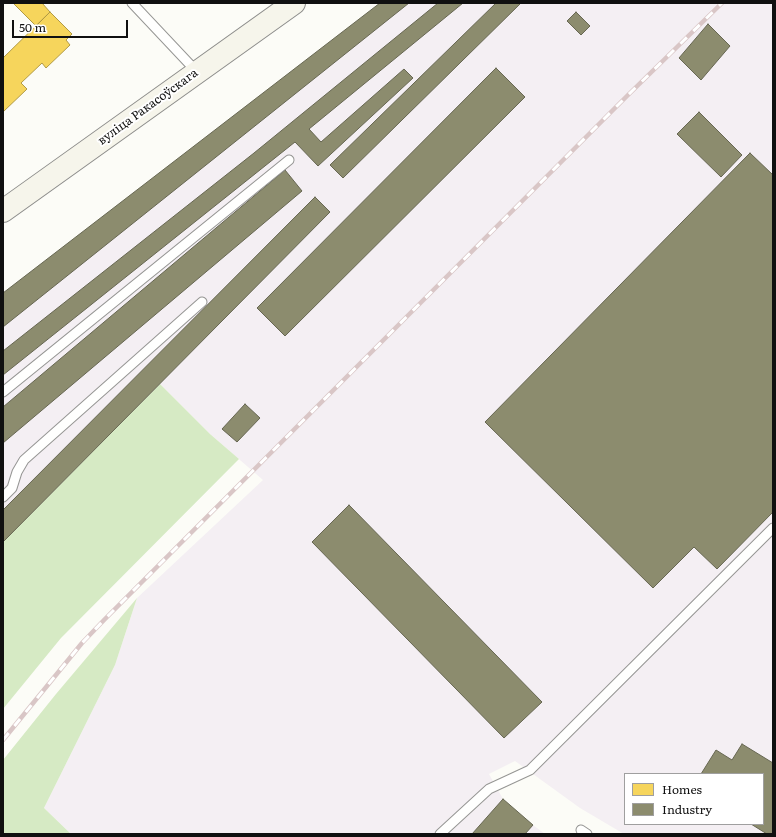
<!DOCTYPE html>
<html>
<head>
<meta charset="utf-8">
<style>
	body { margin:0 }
	#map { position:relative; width:776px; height:837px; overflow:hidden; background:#fcfcf7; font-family:Literata,serif }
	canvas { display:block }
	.frame { position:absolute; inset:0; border:4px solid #101010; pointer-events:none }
	.legend { position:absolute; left:624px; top:773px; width:140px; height:52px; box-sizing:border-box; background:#fff; border:1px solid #9f9f9f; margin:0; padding:5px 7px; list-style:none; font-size:12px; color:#101010 }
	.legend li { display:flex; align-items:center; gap:8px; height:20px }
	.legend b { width:20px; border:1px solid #9f9f9f }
	.scale { position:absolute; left:12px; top:20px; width:116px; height:18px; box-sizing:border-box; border:2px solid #101010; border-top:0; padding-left:5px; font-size:12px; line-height:14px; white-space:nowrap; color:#101010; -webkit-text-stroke:3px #fff; paint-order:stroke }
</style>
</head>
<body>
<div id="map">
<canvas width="776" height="837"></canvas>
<div class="frame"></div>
<ul class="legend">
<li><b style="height:11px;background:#f6d55c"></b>Homes</li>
<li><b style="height:11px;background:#8c8c6e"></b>Industry</li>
</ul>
<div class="scale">50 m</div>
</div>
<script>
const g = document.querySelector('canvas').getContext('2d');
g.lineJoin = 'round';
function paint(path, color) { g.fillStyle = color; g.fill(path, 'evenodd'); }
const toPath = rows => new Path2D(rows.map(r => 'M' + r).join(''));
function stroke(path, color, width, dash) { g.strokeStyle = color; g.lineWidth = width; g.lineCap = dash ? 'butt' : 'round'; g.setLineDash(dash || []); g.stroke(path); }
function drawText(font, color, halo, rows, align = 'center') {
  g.font = font + ' Literata,serif'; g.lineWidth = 4; g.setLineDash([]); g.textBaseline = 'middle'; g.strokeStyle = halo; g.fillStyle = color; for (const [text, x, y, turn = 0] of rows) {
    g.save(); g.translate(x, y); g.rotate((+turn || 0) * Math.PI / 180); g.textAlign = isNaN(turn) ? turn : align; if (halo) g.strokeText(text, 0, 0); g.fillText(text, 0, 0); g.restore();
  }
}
paint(toPath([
	[380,3,773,3,773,834,624,834,580,808,515,761,489,774,503,799,533,825,545,834,71,834,44,808,115,665,137,598,263,480,210,434,161,385,3,543,3,293],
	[625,774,763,774,763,824,625,824]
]), '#f4eff3');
paint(toPath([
	[160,384,210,434,239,459,61,638,3,709,3,542],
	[137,598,115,665,44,808,71,834,3,834,3,760,56,694]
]), '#d6eac4');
const homes = toPath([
	[13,3,42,3,50,12,36,26,13,3],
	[50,12,72,34,66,40,70,45,46,68,42,63,21,83,27,89,3,112,3,58,50,12]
]);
paint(homes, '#f6d55c');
stroke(homes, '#b19a45', 1);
const industry = toPath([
	[380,3,409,3,3,327,3,293,380,3],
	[438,3,463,3,309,129,321,142,404,69,413,78,318,166,295,142,3,375,3,351,254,153,438,3],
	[496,3,521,3,343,178,330,165,496,3],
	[576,12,590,26,581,35,567,21,576,12],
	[708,24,730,46,701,80,679,58,708,24],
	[496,68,525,97,285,336,257,308,496,68],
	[699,112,742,155,721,177,677,134,699,112],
	[750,153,773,175,773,512,717,569,694,547,653,588,485,422,750,153],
	[285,170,302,191,3,443,3,407,285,170],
	[315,197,330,212,3,542,3,510,315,197],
	[245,404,260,418,237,442,222,429,245,404],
	[349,505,542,702,504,738,312,542,349,505],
	[742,744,773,763,773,834,767,834,751,824,763,824,763,774,701,774,716,750,732,760,742,744],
	[503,799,533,825,525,834,472,834,503,799]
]);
paint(industry, '#8c8c6e');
stroke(industry, '#676752', 1);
const lane = toPath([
	[132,3,197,72],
	[3,392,289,160],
	[3,497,12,488,17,472,24,460,202,302],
	[581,830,587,834],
	[440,834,489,789,530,770,773,528]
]);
const secondary = toPath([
	[3,211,294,3]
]);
stroke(lane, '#969694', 11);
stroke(secondary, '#8d8d8b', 24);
stroke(lane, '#fffffe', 9);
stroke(secondary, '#f6f5eb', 22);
const rail = toPath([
	[3,740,82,643,105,619,627,96,722,3]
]);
stroke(rail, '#d9c6c6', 4.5);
stroke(rail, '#fff', 3, [9]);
drawText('12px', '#101010', '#fff', [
	["вуліца Ракасоўскага",148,107,-36]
]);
</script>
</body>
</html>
